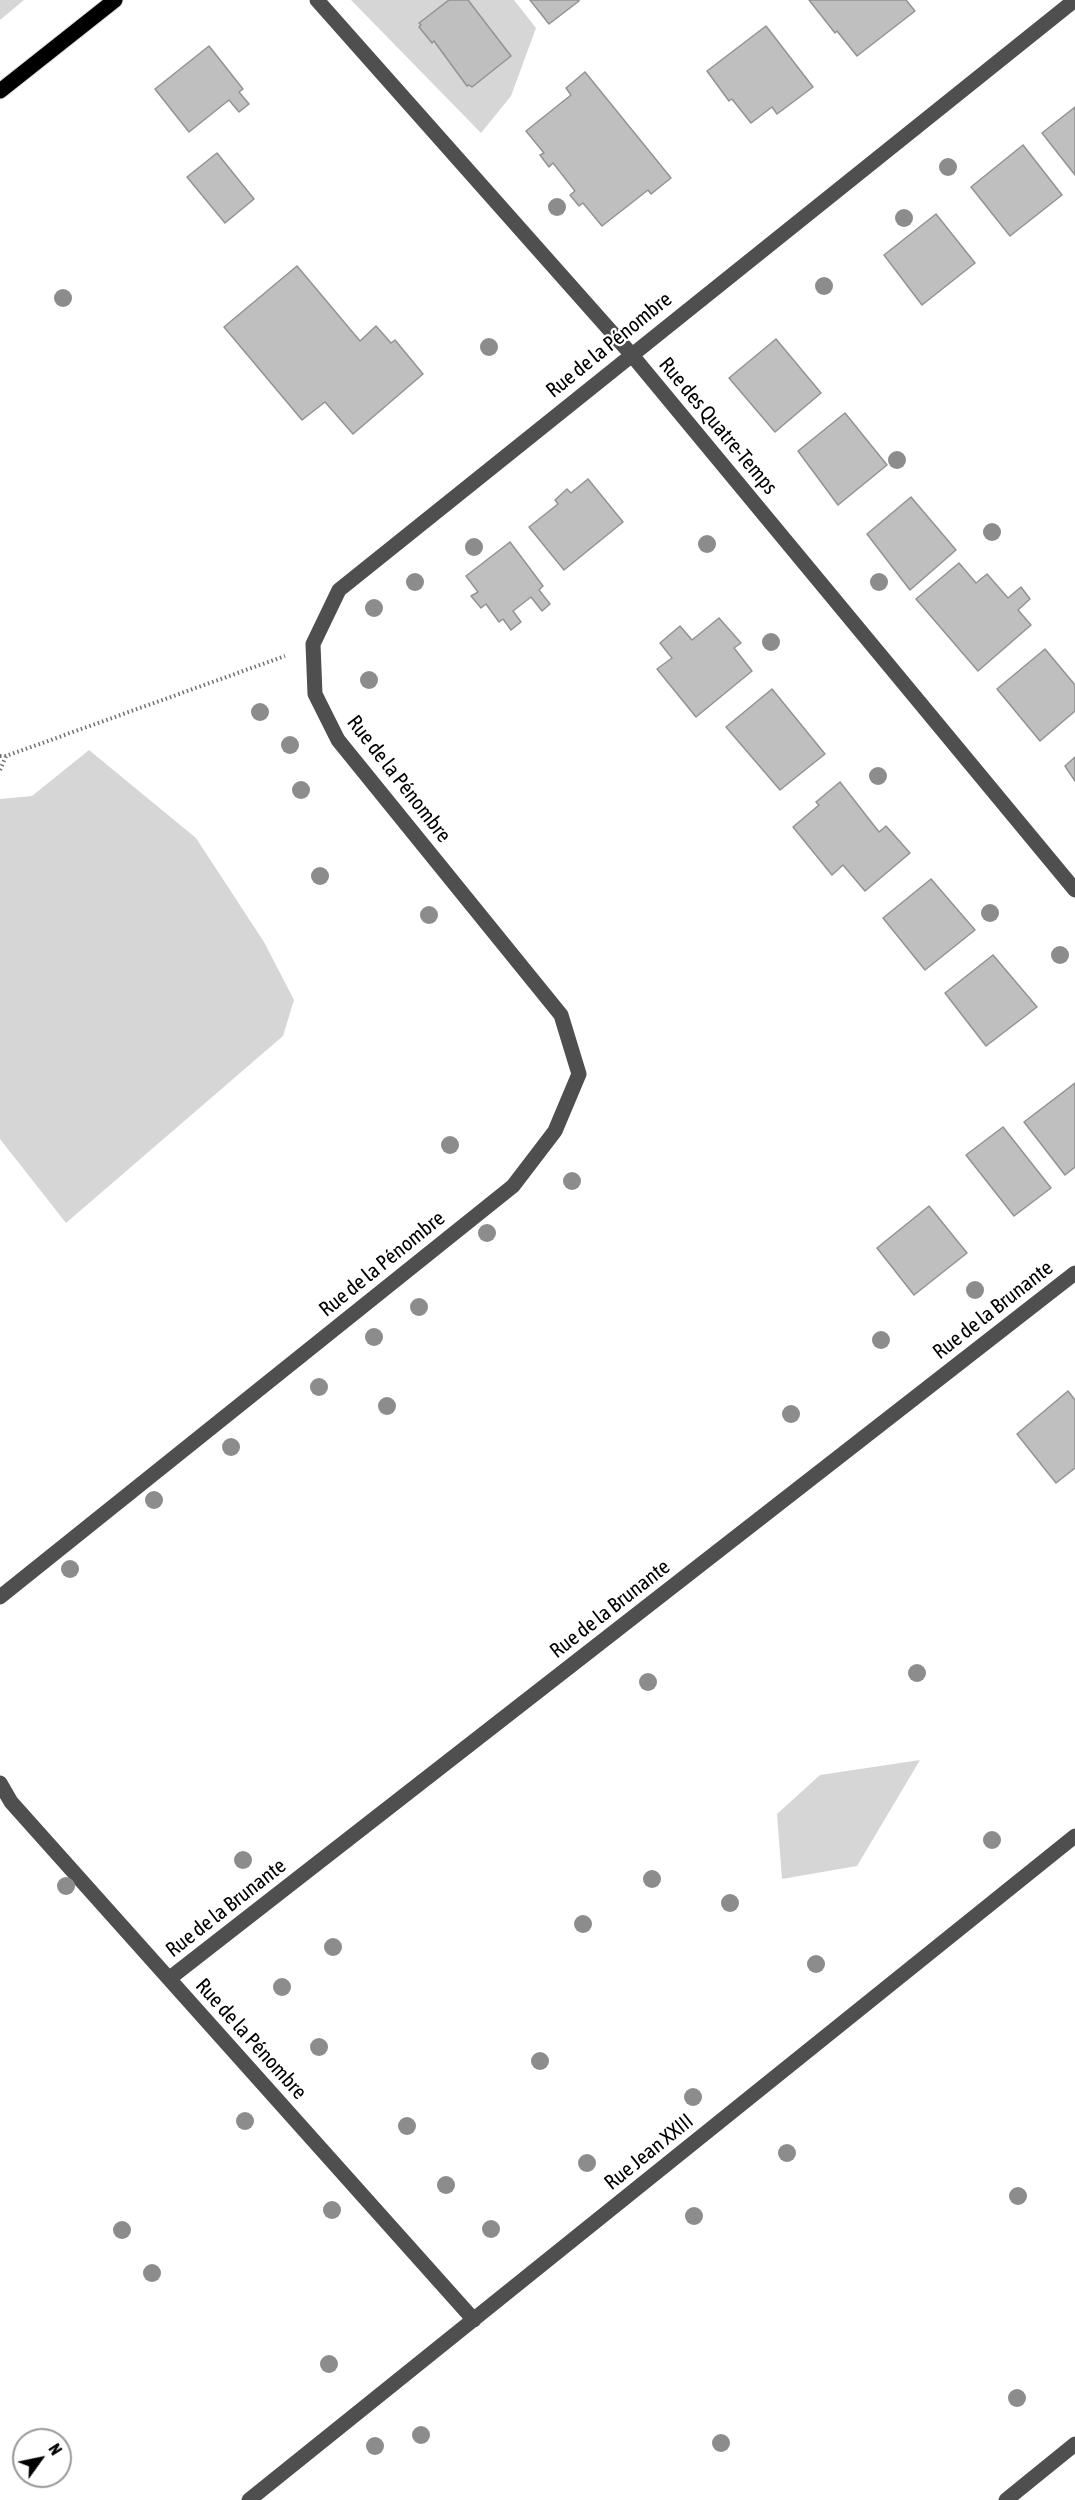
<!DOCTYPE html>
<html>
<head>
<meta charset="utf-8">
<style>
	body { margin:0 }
	#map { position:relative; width:1075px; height:2500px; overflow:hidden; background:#fff; font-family:"Asap Condensed",sans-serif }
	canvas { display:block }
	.north { position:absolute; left:12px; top:2428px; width:60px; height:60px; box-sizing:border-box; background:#fff; border:2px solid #999; border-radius:50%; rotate:57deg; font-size:16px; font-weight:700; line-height:24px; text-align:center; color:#000 }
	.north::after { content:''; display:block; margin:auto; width:21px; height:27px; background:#000; clip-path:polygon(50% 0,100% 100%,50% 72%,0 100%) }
</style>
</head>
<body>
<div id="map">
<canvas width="1075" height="2500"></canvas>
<div class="north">N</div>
</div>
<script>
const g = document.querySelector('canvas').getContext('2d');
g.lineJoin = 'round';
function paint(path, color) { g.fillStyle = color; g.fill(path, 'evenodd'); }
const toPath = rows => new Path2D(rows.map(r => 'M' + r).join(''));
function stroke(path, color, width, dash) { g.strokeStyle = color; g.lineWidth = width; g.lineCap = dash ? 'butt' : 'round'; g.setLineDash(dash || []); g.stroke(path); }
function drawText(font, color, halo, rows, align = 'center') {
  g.font = font + ' "Asap Condensed",sans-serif'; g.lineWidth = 4.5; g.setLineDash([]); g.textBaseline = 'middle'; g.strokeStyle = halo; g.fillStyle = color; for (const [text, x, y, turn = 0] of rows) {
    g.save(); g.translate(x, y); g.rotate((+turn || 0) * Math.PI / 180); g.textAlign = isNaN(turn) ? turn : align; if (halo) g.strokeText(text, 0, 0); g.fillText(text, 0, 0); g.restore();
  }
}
paint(toPath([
	[0,0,24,0,0,20],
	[351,0,514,0,536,28,511,96,481,133],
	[89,750,196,838,264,942,294,1000,283,1036,66,1223,0,1139,0,799,32,796],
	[920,1760,857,1866,782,1879,777,1814,820,1775]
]), '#d6d6d6');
const building = toPath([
	[449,0,468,0,511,56,472,87,469,85,467,86,434,41,432,43,419,27,421,25,419,23,449,0],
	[530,0,579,0,579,1,549,24,530,0],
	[809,0,906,0,915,11,857,56,837,31,835,33,809,0],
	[766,26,813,87,777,114,772,107,751,123,732,99,729,101,707,71,766,26],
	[209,46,243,89,239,92,249,104,239,112,229,100,189,132,155,89,209,46],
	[585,72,671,178,651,194,648,190,602,226,583,203,579,206,570,195,575,191,553,163,549,167,540,155,544,153,526,131,571,95,566,88,585,72],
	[1075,107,1075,175,1042,133,1075,107],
	[1023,145,1062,195,1010,236,971,187,1023,145],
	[217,153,254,199,225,223,187,177,217,153],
	[936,214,975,263,922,305,884,255,936,214],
	[297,266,360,341,376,326,391,343,395,340,423,374,353,434,325,402,302,420,224,327,297,266],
	[776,339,821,393,775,432,729,378,776,339],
	[845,413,887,465,838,505,798,451,845,413],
	[588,479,623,522,564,570,529,527,558,504,555,500,567,489,571,493,588,479],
	[911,497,956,550,910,590,867,534,911,497],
	[510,542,543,586,539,590,550,604,542,611,531,597,513,611,521,622,511,630,503,619,499,622,486,604,481,608,471,596,478,592,466,576,510,542],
	[959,563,976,583,987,574,1008,598,1021,587,1030,599,1018,610,1031,625,978,671,916,599,959,563],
	[719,618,741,643,734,648,752,671,696,717,657,669,672,658,660,643,680,626,692,640,719,618],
	[1045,649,1075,685,1075,711,1040,741,997,689,1045,649],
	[772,689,825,754,780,790,726,727,772,689],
	[1075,757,1075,781,1065,766,1075,757],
	[840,782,879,832,886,826,910,853,865,891,843,865,832,875,793,827,819,805,816,802,840,782],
	[931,879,975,930,925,970,883,918,931,879],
	[993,955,1037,1007,986,1046,945,993,993,955],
	[1075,1083,1075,1167,1065,1175,1024,1122,1075,1083],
	[1003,1127,1051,1188,1014,1216,966,1155,1003,1127],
	[929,1206,967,1253,914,1295,877,1248,929,1206],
	[1068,1391,1075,1400,1075,1468,1056,1483,1017,1434,1068,1391]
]);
paint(building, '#bfbfbf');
stroke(building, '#939393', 1.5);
const major = toPath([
	[0,91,115,0]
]);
stroke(major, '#dbdbdb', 17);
stroke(toPath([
	[0,756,6,756,285,656],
	[0,770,6,756]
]), '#717171', 4, [1.5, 3]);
stroke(toPath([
	[317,0,631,354,1075,890],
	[0,1597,513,1186,555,1131,579,1074,561,1015,338,740,315,694,313,644,339,590,1075,0],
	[0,1783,11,1802,474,2320],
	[170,1978,1075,1273],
	[249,2500,1075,1836],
	[1006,2500,1075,2444]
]), '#4f4f4f', 15);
stroke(major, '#000', 15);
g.fillStyle = '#8c8c8c';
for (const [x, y] of [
	[948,167],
	[557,207],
	[904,218],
	[824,286],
	[63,298],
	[489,347],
	[897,460],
	[992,532],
	[707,544],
	[474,547],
	[415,582],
	[879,582],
	[374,608],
	[771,642],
	[369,680],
	[260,712],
	[290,745],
	[878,776],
	[301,790],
	[320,876],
	[990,913],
	[429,915],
	[1060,955],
	[450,1145],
	[572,1181],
	[487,1233],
	[975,1290],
	[419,1307],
	[374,1337],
	[881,1340],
	[319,1387],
	[387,1406],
	[791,1414],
	[231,1447],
	[154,1500],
	[70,1569],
	[917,1673],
	[648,1682],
	[992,1840],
	[243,1860],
	[652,1879],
	[66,1886],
	[730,1903],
	[583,1924],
	[333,1947],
	[816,1964],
	[282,1987],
	[319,2047],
	[540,2061],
	[693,2097],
	[245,2121],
	[407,2126],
	[787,2153],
	[587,2163],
	[446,2185],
	[1018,2196],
	[332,2210],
	[694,2216],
	[491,2229],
	[122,2230],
	[152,2273],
	[329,2364],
	[1017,2398],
	[421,2435],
	[721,2443],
	[375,2446]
]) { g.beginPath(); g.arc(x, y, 9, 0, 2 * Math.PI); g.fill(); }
drawText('21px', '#000', '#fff', [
	["Rue de la Pénombre",609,345,-39],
	["Rue des Quatre-Temps",718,426,50],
	["Rue de la Pénombre",399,779,52],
	["Rue de la Pénombre",382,1264,-39],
	["Rue de la Brunante",993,1310,-38],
	["Rue de la Brunante",610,1609,-38],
	["Rue de la Brunante",226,1908,-38],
	["Rue de la Pénombre",251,2039,48],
	["Rue Jean XXIII",649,2152,-39]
]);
</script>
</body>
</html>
